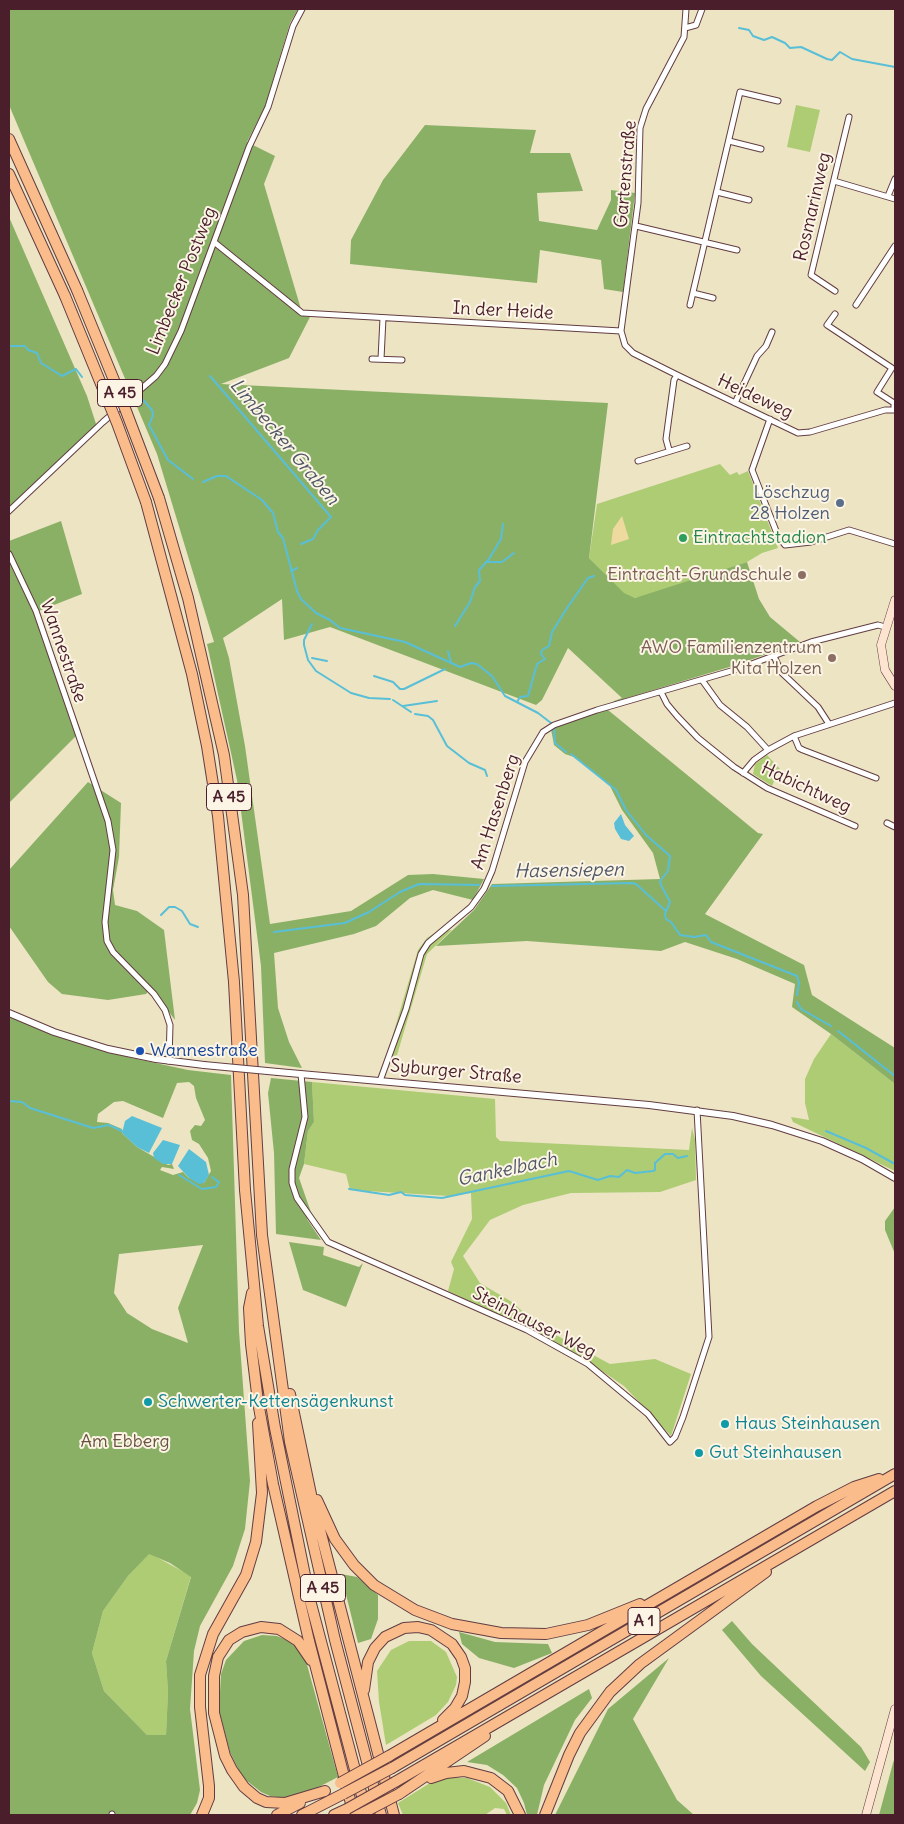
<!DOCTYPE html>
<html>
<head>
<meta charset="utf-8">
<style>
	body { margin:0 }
	#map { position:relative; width:904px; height:1824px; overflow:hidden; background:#ede4c4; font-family:Delius,sans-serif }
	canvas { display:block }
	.frame { position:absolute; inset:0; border:10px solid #4a1f2b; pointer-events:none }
</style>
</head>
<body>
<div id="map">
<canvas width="904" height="1824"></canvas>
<div class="frame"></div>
</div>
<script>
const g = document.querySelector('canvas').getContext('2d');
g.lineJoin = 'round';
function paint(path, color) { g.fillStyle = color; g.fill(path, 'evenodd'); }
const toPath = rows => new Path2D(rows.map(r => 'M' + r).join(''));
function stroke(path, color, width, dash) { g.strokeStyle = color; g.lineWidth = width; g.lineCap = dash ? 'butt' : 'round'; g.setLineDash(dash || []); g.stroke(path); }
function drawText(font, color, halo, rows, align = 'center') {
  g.font = font + ' Delius,sans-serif'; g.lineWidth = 4; g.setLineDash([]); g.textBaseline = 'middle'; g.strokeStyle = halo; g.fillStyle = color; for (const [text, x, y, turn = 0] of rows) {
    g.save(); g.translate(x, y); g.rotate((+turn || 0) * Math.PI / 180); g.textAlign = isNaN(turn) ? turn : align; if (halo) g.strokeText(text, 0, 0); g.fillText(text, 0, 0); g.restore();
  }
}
paint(toPath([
	[796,105,820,110,810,152,787,147],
	[720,464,730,475,737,472,739,475,748,471,778,548,762,553,747,562,646,596,634,598,624,594,589,558,597,504],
	[767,755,780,769,772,786,753,774,755,764],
	[452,930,427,954,397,1055,386,1058,418,950,427,938,436,932],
	[831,1034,895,1084,895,1171,793,1122,791,1117,809,1120,805,1103,805,1079,814,1059],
	[312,1082,495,1099,496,1137,500,1141,689,1150,692,1128,695,1140,696,1180,660,1192,571,1193,523,1205,490,1220,463,1256,480,1283,512,1302,539,1326,610,1364,655,1359,691,1374,671,1436,624,1386,593,1365,553,1341,448,1291,454,1269,451,1262,472,1219,471,1193,449,1196,350,1190,346,1174,304,1164,308,1131,314,1122],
	[149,1553,191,1576,166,1661,168,1692,166,1736,147,1735,104,1691,92,1653,103,1611,128,1576],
	[409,1641,431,1641,446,1652,457,1677,456,1685,448,1702,436,1715,386,1745,379,1702,377,1671,391,1650],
	[446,1778,467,1778,490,1787,506,1803,511,1815,507,1815,504,1809,495,1808,485,1815,403,1815,398,1803,430,1783]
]), '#adcc74');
paint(toPath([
	[9,9,298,9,290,23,265,107,247,142,275,156,264,184,303,316,310,317,289,358,221,384,608,403,589,558,624,593,635,598,747,562,759,599,770,617,800,642,736,665,617,701,608,710,758,833,763,834,705,914,804,965,812,995,895,1048,895,1084,831,1034,792,1007,795,984,737,959,685,942,661,951,527,941,436,946,474,910,492,884,660,879,653,853,622,810,610,786,577,758,565,754,554,745,551,729,605,710,614,701,622,698,568,648,542,700,536,705,330,627,284,640,282,599,223,638,229,658,245,746,270,924,351,911,408,875,433,874,484,879,473,900,433,890,410,898,376,926,354,934,274,953,278,1008,289,1042,302,1068,265,1063,261,966,237,780,207,644,214,642,157,454,9,105],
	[425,125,536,130,530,153,570,153,583,191,537,193,539,221,597,230,611,200,611,190,635,193,623,292,604,289,601,260,540,250,537,283,350,264,351,240,383,180],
	[9,217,87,396,97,427,9,511],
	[61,521,82,594,36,612,81,731,9,803,9,541],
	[88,782,121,803,119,857,113,890,115,905,137,911,164,930,175,1020,151,988,146,994,108,1000,62,994,48,982,9,926,9,870],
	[9,1015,82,1043,132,1058,188,1070,231,1075,239,1331,250,1481,245,1529,233,1566,200,1626,194,1651,190,1709,200,1790,197,1803,190,1815,9,1815],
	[189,1082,194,1086,196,1098,205,1120,201,1126,195,1125,190,1131,192,1140,199,1144,208,1158,211,1171,204,1183,189,1178,183,1172,173,1175,160,1170,162,1167,174,1169,172,1164,168,1165,137,1147,122,1133,122,1129,108,1123,97,1122,98,1114,114,1102,123,1101,163,1118,177,1083],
	[203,1245,178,1308,188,1343,152,1329,127,1313,114,1293,119,1254],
	[149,1554,170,1563,191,1577,166,1661,168,1692,166,1735,147,1735,104,1691,92,1653,103,1611,128,1576],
	[271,1078,312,1082,314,1122,308,1131,304,1164,299,1178,313,1218,307,1219,321,1240,276,1234,274,1153,268,1093],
	[895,1207,895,1254,885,1230,885,1221],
	[289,1242,324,1247,323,1255,359,1267,363,1263,346,1307,303,1290],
	[341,1574,357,1577,378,1595,378,1619,371,1639,358,1643],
	[732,1621,752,1644,861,1747,870,1762,865,1771,761,1676,722,1630],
	[459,1632,495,1642,548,1644,552,1653,514,1668,479,1658,462,1644],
	[262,1635,277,1636,289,1641,299,1650,306,1661,338,1777,309,1792,287,1798,270,1796,261,1792,242,1777,230,1752,219,1710,221,1674,226,1660,244,1641],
	[669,1658,633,1719,677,1800,694,1815,555,1815,608,1709],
	[589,1689,592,1698,575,1720,544,1785,537,1815,527,1815,524,1803,517,1788,503,1775,487,1765,467,1762],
	[895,1757,895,1815,879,1815,893,1763]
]), '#8ab066');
paint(toPath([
	[622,516,629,539,611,545,613,529]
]), '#eeda9e');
paint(toPath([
	[621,814,625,825,634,836,629,841,621,839,615,829,614,823],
	[132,1116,162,1128,149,1153,137,1147,122,1133,125,1121],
	[163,1140,180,1145,172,1164,163,1164,154,1158,153,1153],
	[189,1149,206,1162,209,1175,204,1183,199,1184,189,1178,178,1166]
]), '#59bfd7');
stroke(toPath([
	[739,28,749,30,753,36,764,40,772,37,785,43,790,48,801,47,827,59,832,60,840,52,852,59,895,67],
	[9,346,25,346,28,350,37,353,41,363,62,376,76,369,82,377],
	[210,376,331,517,318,530,313,539,301,544],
	[119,381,130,385,152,410,153,415,149,425,168,460,193,479],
	[203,482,217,476,226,476,262,500,273,513,278,532,283,538,297,591,301,599,316,613,330,620,340,628,405,642,460,667,471,663,477,664,492,676,505,696,538,713,551,723],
	[487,562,502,562,514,553],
	[291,571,297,568],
	[312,624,304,640,304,645,308,660,316,671,351,693,369,698,390,699],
	[455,626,470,602,475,587,480,581,479,570,489,559,501,539,503,524],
	[448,651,451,663],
	[312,658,327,661],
	[374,676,393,682,400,689,404,689,445,669],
	[393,700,411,712],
	[517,702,520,697,528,696,537,664,545,659,541,654,542,650,549,646,552,632,567,608,588,578,594,576],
	[403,706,437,701],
	[415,714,428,716,433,720,447,746,469,763,485,770,487,776],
	[554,729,555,743,566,752],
	[571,754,616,790,626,810,646,835,670,856,668,871,660,881,661,885,670,902,665,914,666,919,671,922,680,935,694,937,706,935,711,942,797,976,799,983,797,995],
	[492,886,632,883,636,884,666,911],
	[161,915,169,907,175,907,182,911,190,924,198,927],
	[274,932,345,923,369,912,400,892,419,884,479,885],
	[797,1002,801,1009,831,1026],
	[838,1031,895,1076],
	[9,1101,22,1102,30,1108,93,1128,109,1125,122,1131],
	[826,1131,866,1148,895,1164],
	[179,1175,202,1189,216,1187,219,1182,212,1177],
	[349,1189,389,1195,401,1192,405,1195,442,1198,569,1171,598,1180,610,1176,619,1177,627,1170,635,1173,653,1171,655,1170,655,1163,665,1154,673,1154,678,1158,687,1156]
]), '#59bfd7', 2);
const minor = toPath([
	[686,9,684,37,646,109,640,128,638,203,621,331,625,345,633,353,677,375,798,433,810,432,885,410,895,410],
	[685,28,696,25,702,9],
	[729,141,761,149],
	[834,181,895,199],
	[717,192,749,200],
	[888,196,895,179],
	[636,226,737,250],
	[214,242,302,313,621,331],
	[835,291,811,275,849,117],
	[693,293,713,298],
	[690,305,740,92,778,101],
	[856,305,895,246],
	[835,314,827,325,892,368,877,392,894,403,894,409],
	[372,359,402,360],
	[381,359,383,318],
	[735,403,757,356,766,346,772,332],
	[770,419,752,470,778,536,785,545,811,542,849,530,895,544],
	[669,450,666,439,674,380,677,375],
	[638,461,687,446],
	[9,511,103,422,156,376,165,364,181,331,249,147,268,107,293,26,302,9],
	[9,554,36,611,108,821,113,850,105,922,107,941,113,952,154,994,165,1010,170,1025,169,1061],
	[774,656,781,672,818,707,829,724],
	[702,680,720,705,747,727,768,750],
	[661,692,667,704,677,716,698,738,734,767,767,788,855,826],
	[794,736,799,748,803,750,876,778],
	[743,773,754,760,768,750,794,736,895,703],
	[887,823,895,827],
	[301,1074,305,1117,292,1169,292,1183,297,1198,328,1242,527,1330,588,1364,648,1414,670,1442,675,1437,683,1417,709,1337,697,1110],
	[380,1081,406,1009,421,954,428,943,471,907,484,889,492,871,525,762,543,732,554,725,597,710,738,669,811,642,878,625,885,627],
	[112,1814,112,1815]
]);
const tertiary = toPath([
	[9,1013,54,1032,108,1049,156,1059,204,1065],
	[278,1072,649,1105,733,1116,772,1125,822,1141,862,1159,895,1178]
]);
const secondary = toPath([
	[895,600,881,645,885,670,895,686],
	[866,1815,895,1709]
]);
const motorway = toPath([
	[9,139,77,290],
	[9,174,65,296],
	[159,498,188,598,224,755,243,895,262,1235,290,1442,335,1640,381,1815],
	[146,502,192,674,207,746,218,816,234,982,245,1190,258,1326,275,1428,310,1600,367,1815],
	[252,1293,249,1308,251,1344,258,1402,273,1484,309,1641,354,1815],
	[290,1394,312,1499,394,1815],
	[317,1500,335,1539,354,1565,374,1585,415,1610,452,1624,501,1633,546,1634,588,1625,640,1604],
	[311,1660,298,1641,279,1629,261,1627,242,1632,229,1640,218,1657,214,1676,214,1713,225,1756,232,1770,244,1787,257,1798,266,1802,285,1803,325,1791],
	[364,1690,368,1662,375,1648,385,1637,404,1628,418,1627,431,1630,452,1644,461,1657,465,1668,465,1682,462,1696,455,1708,443,1720],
	[389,1756,817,1506,854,1487,879,1479],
	[392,1768,895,1474],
	[431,1778,446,1773,464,1771,491,1778,508,1791,520,1815],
	[395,1782,895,1491],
	[399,1794,485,1736],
	[202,1815,209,1798,209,1786,200,1707,200,1675,213,1634,246,1575,256,1542,262,1493,258,1423],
	[277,1815,300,1803],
	[302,1815,343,1794],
	[334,1815,347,1809],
	[545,1815,569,1755,580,1733,610,1692,640,1664,766,1572]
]);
stroke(minor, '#623d42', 7);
stroke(tertiary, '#623d42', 8);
stroke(secondary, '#623d42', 9);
stroke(motorway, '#623d42', 12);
stroke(minor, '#fff', 5);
stroke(tertiary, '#fff', 6);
stroke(secondary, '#fde4d1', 8);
stroke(motorway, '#fabc8b', 10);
const tertiaryBridge = toPath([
	[204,1065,278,1072]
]);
const motorwayBridge = toPath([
	[77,290,118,390,159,498],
	[65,296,117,423,146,502],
	[340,1783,389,1756],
	[343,1794,392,1768],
	[347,1809,395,1782],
	[359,1815,399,1794]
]);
stroke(tertiaryBridge, '#623d42', 8, []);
stroke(motorwayBridge, '#623d42', 12, []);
stroke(tertiaryBridge, '#fff', 6);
stroke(motorwayBridge, '#fabc8b', 10);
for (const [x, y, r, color] of [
	[840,503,5,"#5c6f8a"],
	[683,538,5,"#2e9e5b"],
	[802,575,5,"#8d6e63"],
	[832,658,5,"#8d6e63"],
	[140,1051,5,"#1a4fb4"],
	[148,1402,5,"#0f9aa8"],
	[725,1424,5,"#0f9aa8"],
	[699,1453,5,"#0f9aa8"]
]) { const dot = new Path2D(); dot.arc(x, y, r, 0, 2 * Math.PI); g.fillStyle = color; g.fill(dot); stroke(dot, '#fcf5e5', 2); }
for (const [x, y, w] of [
	[120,393,45],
	[229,797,45],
	[323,1588,45],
	[644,1621,32]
]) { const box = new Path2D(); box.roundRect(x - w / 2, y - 13.5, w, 27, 4); g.fillStyle = '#fcf5e5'; g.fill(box); stroke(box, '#4a1f2b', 1); }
drawText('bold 16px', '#4a1f2b', null, [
	["A 45",120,393],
	["A 45",229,797],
	["A 45",323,1588],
	["A 1",644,1621]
]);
drawText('18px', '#4a1f2b', '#fcf5e5', [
	["Gartenstraße",626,174,-85],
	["Rosmarinweg",813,207,-77],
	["Limbecker Postweg",182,281,-68],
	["In der Heide",503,311,3],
	["Heideweg",755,397,25],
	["Wannestraße",63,651,71],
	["Habichtweg",806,788,25],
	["Am Hasenberg",496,812,-72],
	["Syburger Straße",456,1072,5],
	["Steinhauser Weg",534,1323,27]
]);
drawText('18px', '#4e5e75', '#fcf5e5', [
	["Löschzug",830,493],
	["28 Holzen",830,514]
], 'right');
drawText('18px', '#27864d', '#fcf5e5', [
	["Eintrachtstadion",693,538]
], 'left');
drawText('18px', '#785e54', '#fcf5e5', [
	["Eintracht-Grundschule",792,575],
	["AWO Familienzentrum",822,648],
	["Kita Holzen",822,669]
], 'right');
drawText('18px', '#164399', '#fcf5e5', [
	["Wannestraße",150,1051]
], 'left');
drawText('18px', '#0d838f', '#fcf5e5', [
	["Schwerter-Kettensägenkunst",158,1402],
	["Haus Steinhausen",735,1424],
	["Gut Steinhausen",709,1453]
], 'left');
drawText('18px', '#685341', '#fcf5e5', [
	["Am Ebberg",125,1442]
]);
drawText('italic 19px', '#4f5767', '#fcf5e5', [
	["Limbecker Graben",284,442,50],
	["Hasensiepen",569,871,-1],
	["Gankelbach",507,1170,-12]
]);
</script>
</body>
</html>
